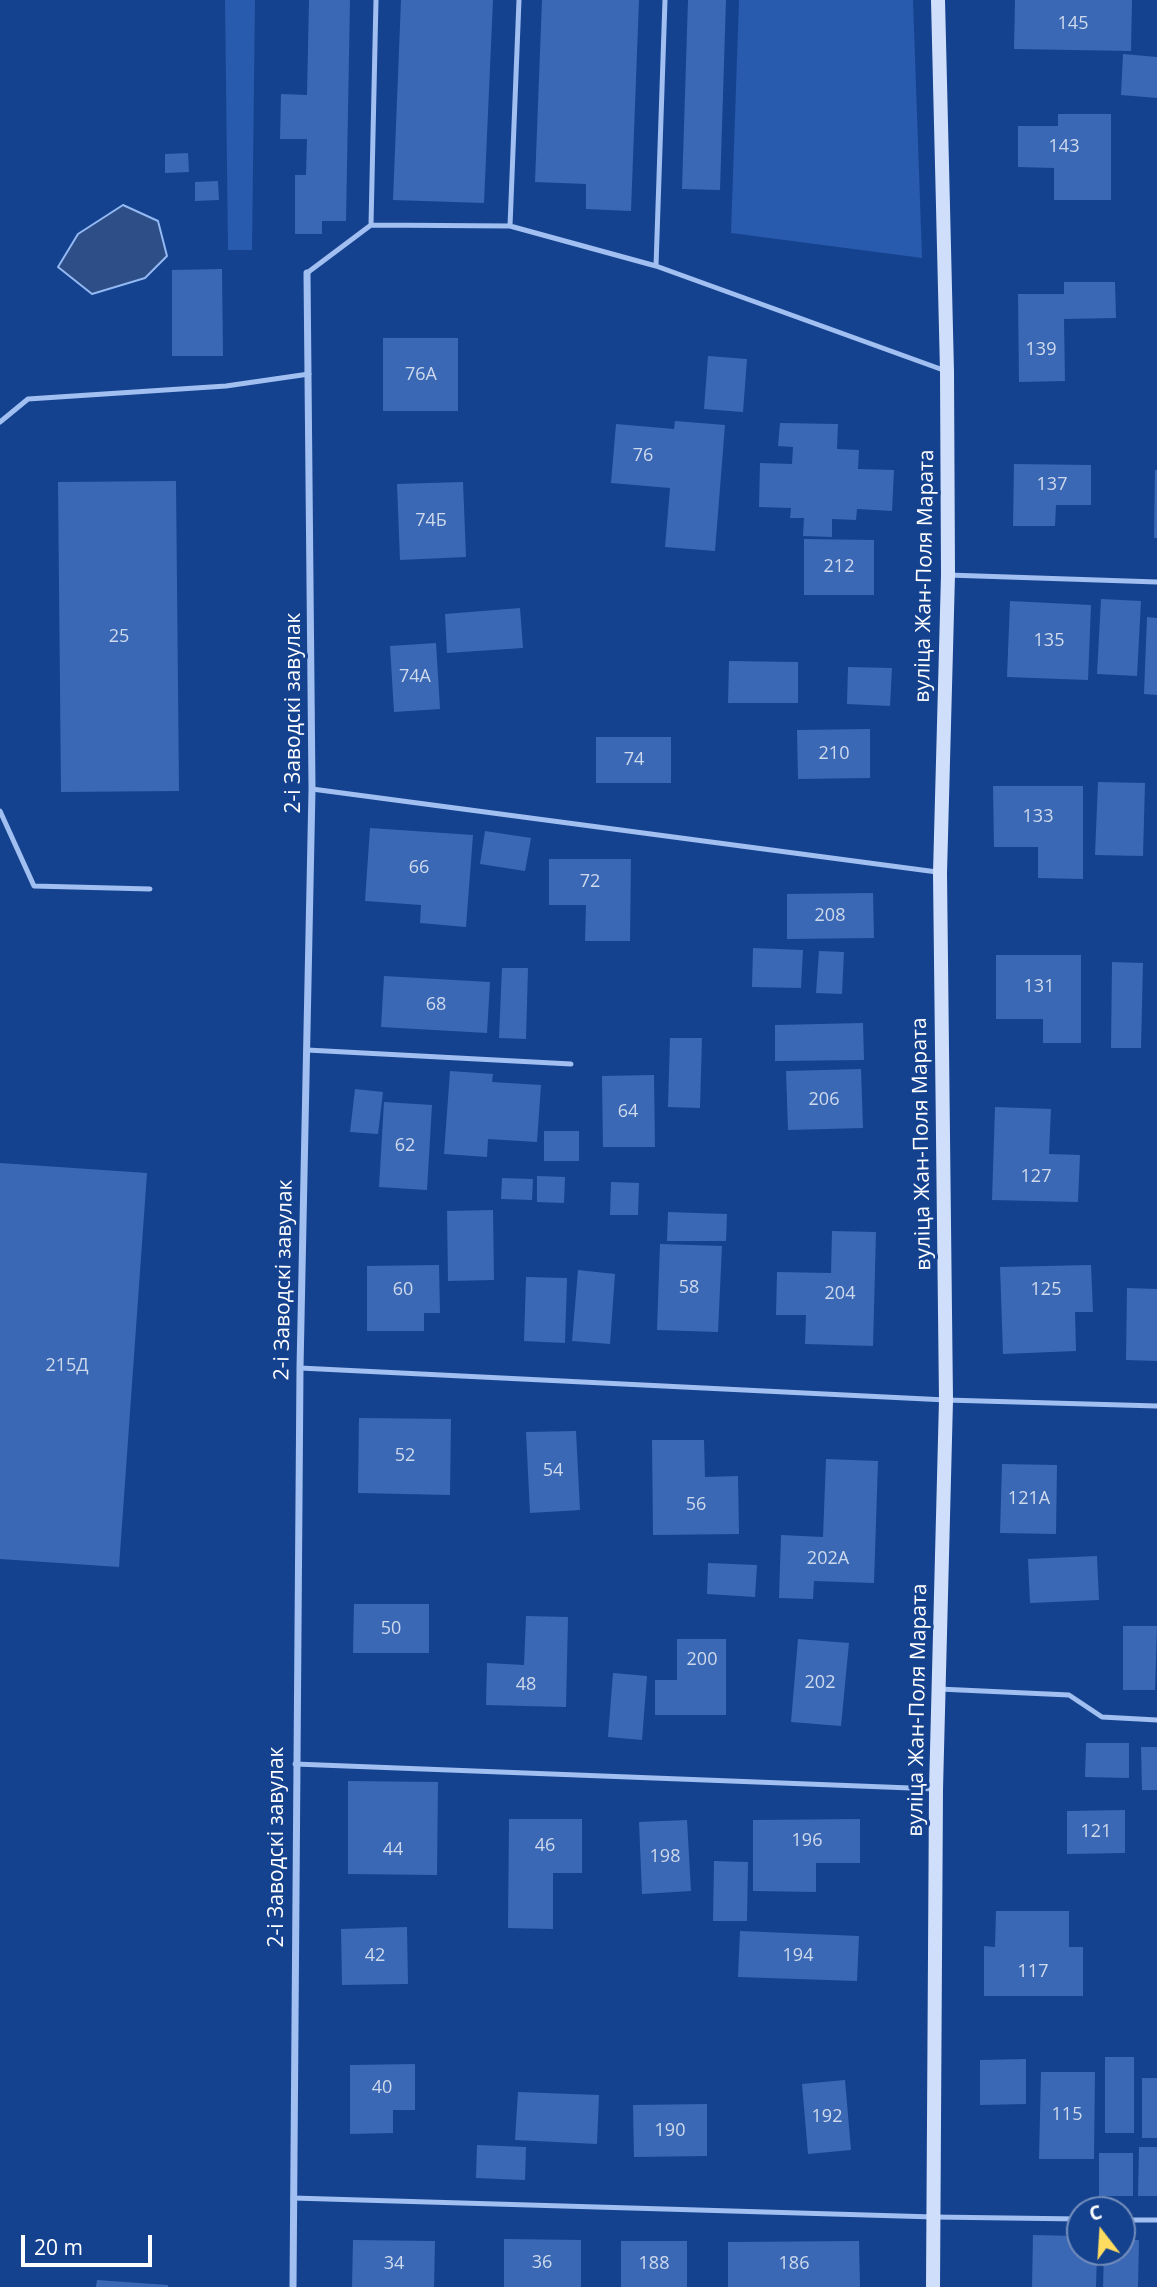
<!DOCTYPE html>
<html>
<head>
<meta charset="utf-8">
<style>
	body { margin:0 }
	#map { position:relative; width:1157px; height:2287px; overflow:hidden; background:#15428f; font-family:"Open Sans",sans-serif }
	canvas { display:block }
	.north { position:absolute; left:1066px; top:2196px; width:70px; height:70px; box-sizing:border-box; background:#15428f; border:2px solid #738ebc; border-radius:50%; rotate:343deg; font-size:19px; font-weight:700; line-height:28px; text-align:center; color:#fff }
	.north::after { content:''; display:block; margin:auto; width:24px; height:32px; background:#ffdc60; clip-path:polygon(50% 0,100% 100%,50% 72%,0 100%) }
	.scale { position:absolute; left:21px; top:2235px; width:131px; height:32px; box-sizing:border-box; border:4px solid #fff; border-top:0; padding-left:9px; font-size:21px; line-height:24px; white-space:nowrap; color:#fff; -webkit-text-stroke:5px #15428f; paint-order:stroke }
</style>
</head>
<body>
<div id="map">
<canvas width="1157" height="2287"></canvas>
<div class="north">С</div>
<div class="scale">20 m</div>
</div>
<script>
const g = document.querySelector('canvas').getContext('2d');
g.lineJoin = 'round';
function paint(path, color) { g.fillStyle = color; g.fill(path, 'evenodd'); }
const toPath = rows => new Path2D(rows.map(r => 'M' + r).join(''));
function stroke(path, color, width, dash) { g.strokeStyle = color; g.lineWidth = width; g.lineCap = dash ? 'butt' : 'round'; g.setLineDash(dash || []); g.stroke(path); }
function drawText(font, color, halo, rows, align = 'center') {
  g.font = font + ' "Open Sans",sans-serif'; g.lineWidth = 6; g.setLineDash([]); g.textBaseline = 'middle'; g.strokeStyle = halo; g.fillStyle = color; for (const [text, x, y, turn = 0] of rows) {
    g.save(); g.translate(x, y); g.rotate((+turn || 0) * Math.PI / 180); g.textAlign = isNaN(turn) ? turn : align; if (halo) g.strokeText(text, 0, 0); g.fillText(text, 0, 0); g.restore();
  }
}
paint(toPath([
	[225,0,255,0,252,250,228,250],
	[739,0,913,0,922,258,731,233]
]), '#285aad');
const water = toPath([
	[123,205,158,221,167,256,145,278,92,294,58,267,78,234,123,205]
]);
paint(water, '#2e4e87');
stroke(water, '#93b9f3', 2);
paint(toPath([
	[309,0,350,0,346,221,322,221,322,234,295,234,295,175,306,175,307,139,280,139,281,94,307,95],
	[401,0,493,0,484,203,393,200],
	[542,0,639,0,631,211,586,209,586,184,535,182],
	[688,0,726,0,720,190,682,189],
	[1015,0,1132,0,1131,51,1014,49],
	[1123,54,1157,57,1157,98,1121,95],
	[1058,114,1111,114,1111,200,1054,200,1054,168,1018,167,1018,126,1058,126],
	[188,153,189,172,165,173,165,154],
	[218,181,219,200,195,201,195,182],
	[222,269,223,356,172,356,172,270],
	[1064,282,1115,282,1116,318,1064,319,1065,381,1019,382,1018,294,1064,294],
	[383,338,458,338,458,411,383,411],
	[708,356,747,359,743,412,704,409],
	[675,421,725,425,715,551,665,547,670,488,611,483,616,424,674,429],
	[780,423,838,424,837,449,859,450,858,469,894,470,892,511,857,509,856,520,832,519,832,537,803,536,804,518,790,518,791,508,759,507,760,463,792,464,793,447,778,446],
	[1014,464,1091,465,1091,505,1056,505,1055,526,1013,526],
	[1155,470,1157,470,1157,538,1154,538],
	[176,481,179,791,61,792,58,482],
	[463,482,466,557,400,560,397,484],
	[804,539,874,540,874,595,804,595],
	[1101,599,1141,601,1137,676,1097,674],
	[1010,601,1091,605,1088,680,1007,677],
	[520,608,523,648,447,653,445,614],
	[1147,617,1157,618,1157,695,1144,694],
	[436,643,440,709,394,712,390,646],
	[729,661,798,662,798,703,728,703],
	[848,667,892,668,890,706,847,704],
	[870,729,870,778,798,779,797,730],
	[596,737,671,737,671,783,596,783],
	[1098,782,1145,783,1143,856,1095,855],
	[993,786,1083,786,1083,879,1038,878,1038,847,994,847],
	[370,828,473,835,466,927,420,923,421,905,365,901],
	[485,831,531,838,525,871,480,864],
	[549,859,631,859,630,941,585,941,586,905,549,905],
	[873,893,874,938,787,939,787,894],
	[753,948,803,950,801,988,752,987],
	[819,951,844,952,842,994,816,993],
	[996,955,1081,955,1081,1043,1043,1043,1043,1019,996,1019],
	[1112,962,1143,963,1141,1048,1111,1048],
	[502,968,528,968,526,1039,499,1038],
	[384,976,490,982,487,1033,381,1027],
	[863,1023,864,1060,775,1061,775,1025],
	[670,1038,702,1038,700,1108,668,1107],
	[861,1069,863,1128,788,1130,786,1071],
	[450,1071,493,1074,492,1082,541,1085,537,1142,488,1139,487,1157,444,1154],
	[654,1075,655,1147,603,1147,602,1076],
	[355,1089,383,1092,378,1134,350,1132],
	[384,1102,432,1105,427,1190,379,1187],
	[995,1107,1051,1109,1049,1154,1080,1155,1078,1202,992,1200],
	[544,1131,579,1131,579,1161,544,1161],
	[0,1163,147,1173,119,1567,0,1559],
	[537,1176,565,1177,564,1203,537,1202],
	[502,1178,533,1179,532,1200,501,1199],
	[611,1182,639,1183,638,1215,610,1215],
	[493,1210,494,1280,448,1281,447,1211],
	[668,1212,727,1214,726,1241,667,1241],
	[832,1231,876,1232,873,1346,805,1344,806,1315,776,1315,777,1272,831,1273],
	[660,1244,722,1246,718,1332,657,1330],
	[439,1265,440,1313,424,1313,424,1331,367,1331,367,1266],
	[1091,1265,1093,1312,1075,1312,1076,1351,1003,1354,1000,1267],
	[578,1270,615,1274,610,1344,572,1341],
	[526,1277,567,1278,565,1343,524,1341],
	[1127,1288,1157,1289,1157,1361,1126,1360],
	[359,1418,451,1419,450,1495,358,1493],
	[576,1431,580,1510,530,1513,526,1432],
	[652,1440,704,1440,705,1477,738,1476,739,1534,653,1535],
	[826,1459,878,1461,874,1583,814,1581,813,1599,779,1598,781,1535,823,1537],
	[1002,1464,1057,1465,1056,1534,1000,1533],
	[1097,1556,1099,1600,1030,1603,1028,1559],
	[708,1563,757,1565,755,1597,707,1594],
	[354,1604,429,1604,429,1653,353,1653],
	[526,1616,568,1617,566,1707,486,1705,487,1663,524,1665],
	[1123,1626,1157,1626,1155,1690,1123,1690],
	[677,1639,726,1639,726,1715,655,1715,655,1680,677,1680],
	[798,1639,849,1643,841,1726,791,1722],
	[613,1673,647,1676,642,1740,608,1737],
	[1086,1743,1129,1743,1129,1778,1085,1777],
	[1141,1747,1157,1747,1157,1790,1142,1790],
	[348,1781,438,1782,437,1875,348,1874],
	[1125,1810,1125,1853,1067,1854,1067,1811],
	[509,1819,582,1819,582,1873,553,1873,553,1929,508,1928],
	[860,1819,860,1863,816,1863,816,1892,753,1891,753,1820],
	[687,1820,691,1891,642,1894,639,1822],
	[714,1861,748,1862,747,1921,713,1921],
	[996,1911,1069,1911,1069,1947,1083,1947,1083,1996,984,1996,984,1946,995,1947],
	[407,1927,408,1984,342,1985,341,1929],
	[740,1931,859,1936,857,1981,738,1977],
	[1105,2057,1134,2057,1134,2133,1105,2133],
	[1026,2059,1026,2104,980,2105,980,2060],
	[415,2064,415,2110,393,2110,393,2133,350,2134,350,2065],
	[1041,2072,1095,2072,1094,2159,1039,2159],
	[1142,2078,1157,2078,1157,2138,1142,2138],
	[845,2080,851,2150,808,2154,802,2084],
	[518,2092,599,2095,597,2144,515,2140],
	[707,2104,707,2156,634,2157,633,2105],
	[477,2145,526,2147,525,2180,476,2178],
	[1139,2147,1157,2147,1157,2196,1138,2196],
	[1099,2153,1133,2153,1133,2196,1099,2196],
	[1033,2235,1077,2236,1076,2252,1097,2253,1096,2287,1032,2287],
	[504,2239,581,2240,581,2287,504,2287],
	[353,2240,435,2241,434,2287,352,2287],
	[1122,2240,1139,2240,1138,2287,1103,2287,1104,2252,1122,2252],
	[621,2241,687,2241,687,2287,621,2287],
	[859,2241,860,2287,728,2287,728,2242],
	[97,2280,168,2285,168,2287,96,2287]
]), '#3a68b5');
stroke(toPath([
	[376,0,371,225,510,226,519,0],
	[510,226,656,266,665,0],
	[656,266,946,371],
	[307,273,371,225],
	[0,422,28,399,226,386,309,374],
	[948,575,1157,582],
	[312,789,937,872],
	[0,811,34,886,150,889],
	[307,1050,571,1064],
	[300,1368,946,1400,1157,1406],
	[939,1689,1069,1695,1102,1717,1157,1720],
	[295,1764,936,1789],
	[293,2198,934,2217,1080,2219],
	[1122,2220,1157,2220]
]), '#a1bff0', 5);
stroke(toPath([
	[293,2287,300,1368,312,789,307,273]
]), '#a1bff0', 7);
stroke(toPath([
	[933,2287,936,1789,946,1400,940,873,948,575,947,371,938,0]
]), '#cfdffb', 14);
drawText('18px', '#ced9ec', null, [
	["145",1073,24],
	["143",1064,147],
	["139",1041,350],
	["76А",421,375],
	["76",643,456],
	["137",1052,485],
	["74Б",431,521],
	["212",839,567],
	["25",119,637],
	["135",1049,641],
	["74А",415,677],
	["210",834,754],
	["74",634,760],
	["133",1038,817],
	["66",419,868],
	["72",590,882],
	["208",830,916],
	["131",1039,987],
	["68",436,1005],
	["206",824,1100],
	["64",628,1112],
	["62",405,1146],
	["127",1036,1177],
	["58",689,1288],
	["60",403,1290],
	["125",1046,1290],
	["204",840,1294],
	["215Д",67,1366],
	["52",405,1456],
	["54",553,1471],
	["121А",1029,1499],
	["56",696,1505],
	["202А",828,1559],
	["50",391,1629],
	["200",702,1660],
	["202",820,1683],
	["48",526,1685],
	["121",1096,1832],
	["196",807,1841],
	["46",545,1846],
	["44",393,1850],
	["198",665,1857],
	["42",375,1956],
	["194",798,1956],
	["117",1033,1972],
	["40",382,2088],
	["115",1067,2115],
	["192",827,2117],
	["190",670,2131],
	["36",542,2263],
	["34",394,2264],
	["188",654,2264],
	["186",794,2264]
]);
drawText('21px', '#fff', '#15428f', [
	["вуліца Жан-Поля Марата",925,576,-89],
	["2-і Заводскі завулак",294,713,-90],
	["вуліца Жан-Поля Марата",922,1144,-91],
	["2-і Заводскі завулак",284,1280,-89],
	["вуліца Жан-Поля Марата",918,1710,-89],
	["2-і Заводскі завулак",277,1847,-90]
]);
</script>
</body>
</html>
